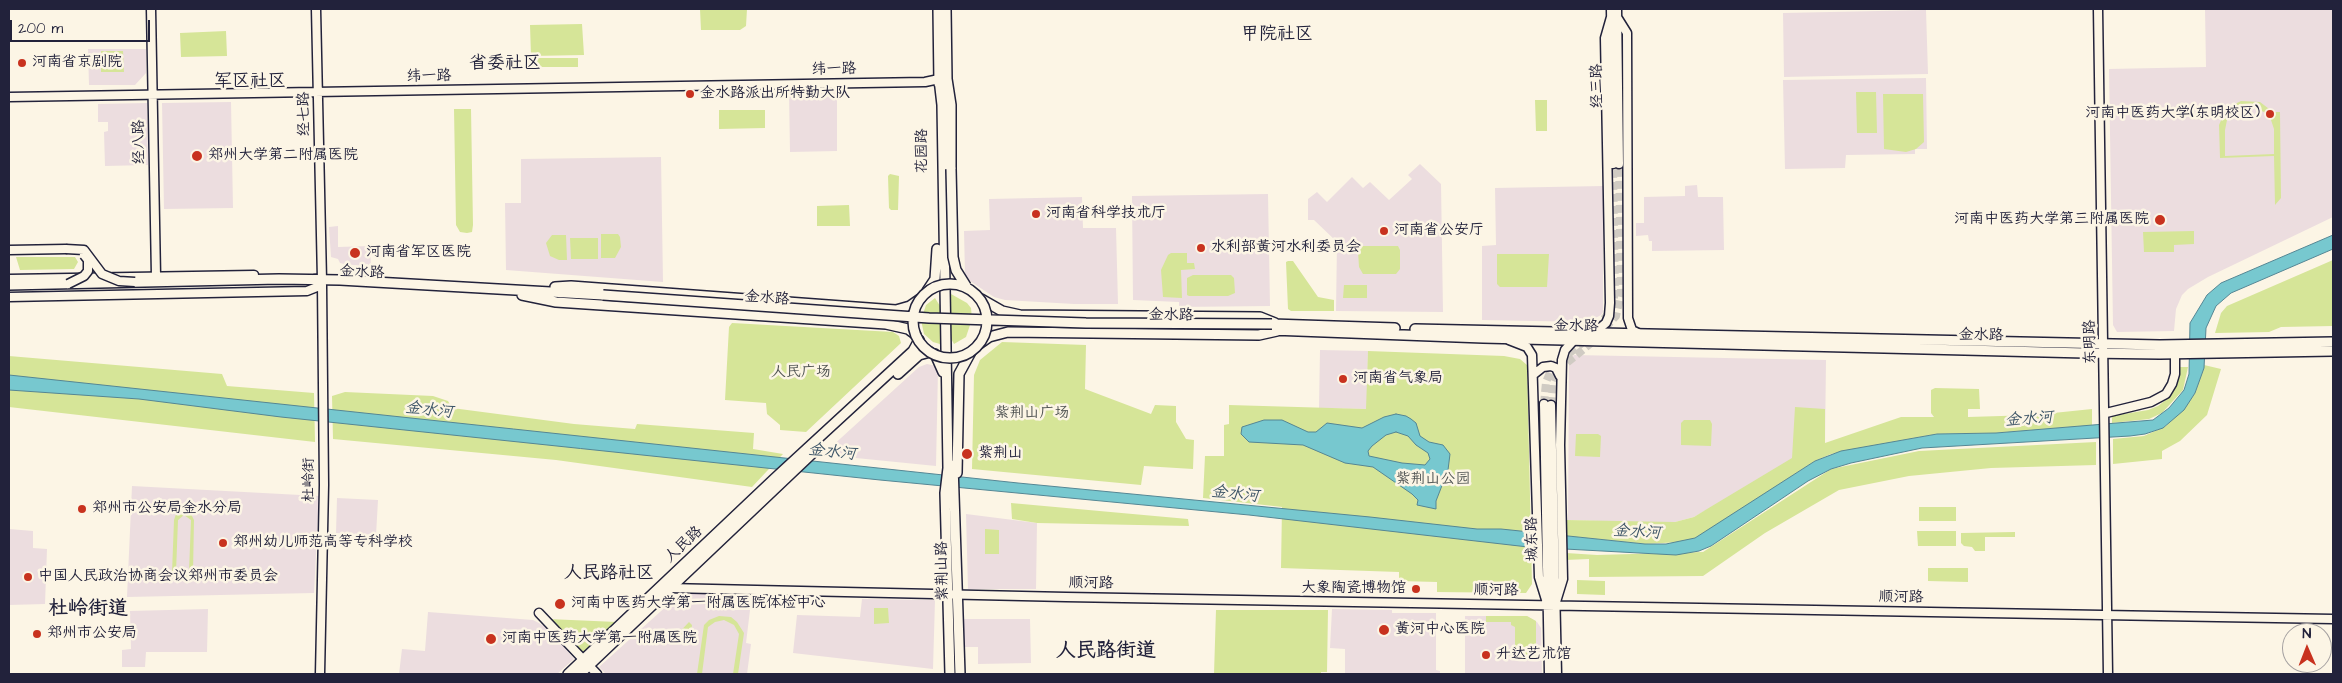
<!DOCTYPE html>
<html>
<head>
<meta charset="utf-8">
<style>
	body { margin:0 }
	#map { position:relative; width:2342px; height:683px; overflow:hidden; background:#fcf5e5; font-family:"Architects Daughter",sans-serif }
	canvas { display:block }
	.frame { position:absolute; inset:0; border:10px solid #22223b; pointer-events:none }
	.north { position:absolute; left:2282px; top:623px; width:50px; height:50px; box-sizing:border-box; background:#fcf5e5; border:1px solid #a5a1a1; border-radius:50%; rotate:359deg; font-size:14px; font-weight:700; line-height:20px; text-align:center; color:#22223b }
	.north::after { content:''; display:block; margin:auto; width:18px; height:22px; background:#c8321e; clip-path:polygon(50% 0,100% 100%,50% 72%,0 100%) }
	.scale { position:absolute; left:10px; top:20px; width:140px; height:22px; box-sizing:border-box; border:2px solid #22223b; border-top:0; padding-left:6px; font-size:15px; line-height:18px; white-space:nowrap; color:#22223b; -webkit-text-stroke:4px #fcf5e5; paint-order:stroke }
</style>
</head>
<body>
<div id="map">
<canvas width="2342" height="683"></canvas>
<div class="frame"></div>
<div class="north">N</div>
<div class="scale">200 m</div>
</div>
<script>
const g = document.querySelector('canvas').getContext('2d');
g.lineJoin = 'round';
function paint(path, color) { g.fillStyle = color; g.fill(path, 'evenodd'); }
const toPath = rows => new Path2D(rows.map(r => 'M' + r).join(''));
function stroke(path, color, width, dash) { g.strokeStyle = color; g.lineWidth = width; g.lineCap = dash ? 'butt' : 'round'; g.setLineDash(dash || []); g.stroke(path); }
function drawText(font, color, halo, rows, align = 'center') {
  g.font = font + ' "Architects Daughter","LXGW WenKai TC",sans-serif'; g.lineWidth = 5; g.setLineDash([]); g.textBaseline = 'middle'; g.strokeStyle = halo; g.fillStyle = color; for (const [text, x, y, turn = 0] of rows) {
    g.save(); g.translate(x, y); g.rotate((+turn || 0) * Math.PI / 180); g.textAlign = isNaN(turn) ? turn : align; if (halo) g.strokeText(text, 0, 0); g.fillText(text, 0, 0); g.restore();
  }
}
paint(toPath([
	[2205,9,2333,9,2333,217,2208,277,2188,289,2182,295,2176,309,2174,331,2117,332,2113,325,2109,69,2206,67],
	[1926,10,1928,74,1784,77,1783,13],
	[88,49,146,49,146,73,135,85,89,85],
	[1926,78,1927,149,1915,149,1915,154,1846,155,1845,168,1785,169,1783,80],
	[789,92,837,92,837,151,790,152],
	[231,102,233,208,164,209,162,103],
	[147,103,148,165,105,166,104,132,108,131,108,122,98,122,98,104],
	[661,157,663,282,506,270,505,203,521,203,521,159],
	[1420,164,1441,184,1443,312,1336,311,1337,242,1314,220,1308,220,1308,199,1317,192,1327,202,1352,177,1363,188,1370,182,1389,200,1412,179,1408,175],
	[1697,185,1698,197,1723,197,1724,250,1652,251,1652,241,1649,241,1648,235,1636,236,1636,223,1644,223,1644,197,1685,196,1685,186],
	[1603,186,1603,312,1601,315,1588,322,1482,320,1482,246,1496,245,1495,188],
	[1268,194,1270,306,1179,307,1179,302,1133,300,1132,196],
	[1082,197,1083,228,1116,228,1118,304,1074,304,1005,300,994,297,970,281,965,274,964,231,990,230,989,199],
	[338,226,338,247,370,246,371,267,344,264,340,263,338,259,331,257,329,227],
	[1320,350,1368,351,1367,409,1319,408],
	[1574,355,1826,360,1825,443,1694,517,1675,522,1661,523,1568,520,1569,364,1570,358],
	[927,364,936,366,938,370,936,466,826,455,830,448,919,367],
	[132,486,319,496,314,593,127,597],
	[337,498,378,500,376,535,336,533],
	[966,514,1037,523,1036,589,968,589],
	[9,529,33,531,33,548,47,549,45,604,9,605],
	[681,593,731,595,731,610,750,610,746,643,751,644,747,674,606,674,599,667],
	[862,599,935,600,933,669,793,653,797,615,860,617],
	[208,609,207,652,146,652,145,667,122,667,122,650,131,649,130,611],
	[1332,609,1392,610,1392,613,1436,613,1436,670,1440,671,1440,674,1345,674,1345,649,1330,648],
	[428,612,533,620,548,628,574,659,557,674,399,674,402,649,425,651],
	[1465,616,1527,616,1537,622,1541,628,1542,674,1465,674],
	[963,619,1030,619,1031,663,978,664,978,647,963,647]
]), '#ecdddf');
paint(toPath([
	[700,9,747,9,746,26,740,30,701,30],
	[582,24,584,55,531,56,530,25],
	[226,31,227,56,181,57,180,33],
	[101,51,123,51,124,72,101,72],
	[533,58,578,58,578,67,534,67],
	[1856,92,1876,92,1877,133,1857,133],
	[1883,94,1923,94,1924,142,1916,149,1906,152,1884,149],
	[1535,100,1547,100,1547,131,1536,131],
	[2241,101,2260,102,2273,112,2280,112,2281,198,2275,205,2274,156,2220,158,2219,125,2223,116,2231,106],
	[2249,106,2264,112,2271,120,2274,129,2274,154,2225,156,2225,130,2227,120,2237,110],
	[454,109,471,109,473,225,472,232,467,233,460,232,456,225],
	[719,110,765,110,765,128,719,129],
	[890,174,899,176,898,210,891,210,889,208,888,176],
	[849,205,850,226,817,226,817,206],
	[2194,231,2194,244,2174,245,2174,252,2144,252,2143,232],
	[601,234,618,234,620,237,621,247,615,258,601,258],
	[552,235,566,235,567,260,559,260,550,256,546,243],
	[570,238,598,238,598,259,571,259],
	[1362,246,1398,246,1400,250,1400,269,1396,274,1363,274,1359,267,1358,251],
	[1171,253,1187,253,1187,263,1194,263,1195,269,1181,270,1182,298,1163,297,1161,270,1168,255],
	[1497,254,1549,254,1547,287,1500,287,1497,284],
	[16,257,75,257,78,262,74,269,20,270],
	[2333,260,2333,326,2281,327,2269,332,2215,333,2221,313,2227,306],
	[1288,261,1293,261,1318,297,1334,300,1334,311,1291,311,1288,309,1286,262],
	[1193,275,1231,275,1234,278,1235,293,1228,296,1189,296,1187,295,1187,278],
	[1344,285,1367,285,1367,298,1343,298],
	[951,294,967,303,971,308,972,319,966,337,954,344,949,335],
	[935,298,940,306,940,344,933,342,924,334,921,320,926,305],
	[732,323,893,332,899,336,901,343,806,432,780,430,780,425,767,414,766,403,725,400,729,327],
	[1002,342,1086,345,1085,389,1151,414,1155,405,1176,406,1176,422,1186,439,1194,440,1193,469,1144,466,1141,485,972,469,974,375,980,360],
	[1368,351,1504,356,1520,359,1527,365,1532,584,1526,593,1437,592,1437,582,1399,581,1399,572,1281,568,1282,507,1203,498,1205,456,1224,456,1224,425,1229,424,1229,405,1366,409],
	[9,356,222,374,227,386,314,393,315,442,9,407],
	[2204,365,2221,369,2207,415,2180,441,2162,451,2162,459,2113,464,2113,439,2144,436,2166,426,2195,393],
	[2179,367,2188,367,2183,390,2162,413,2149,419,2112,423,2112,416,2148,410,2158,406,2167,399,2177,382],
	[1935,388,1979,389,1980,409,1968,409,1968,417,2034,415,2092,409,2092,426,1996,433,1937,434,1831,454,1815,461,1713,528,1695,539,1680,542,1645,544,1566,536,1565,520,1675,522,1694,517,1707,509,1792,458,1795,407,1825,409,1825,443,1901,417,1934,417,1931,413,1931,390],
	[345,392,433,396,448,401,452,408,574,424,635,429,637,424,754,433,753,449,783,454,752,487,556,460,333,439,332,396],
	[1684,420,1710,420,1712,424,1711,446,1681,445,1681,423],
	[1576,434,1598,434,1601,436,1600,457,1575,456],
	[2096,442,2096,465,1991,468,1909,476,1839,490,1765,533,1703,576,1589,577,1589,559,1565,560,1566,553,1597,555,1703,552,1831,469,1919,451],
	[1011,503,1188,519,1189,526,1037,523,1012,519],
	[1919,507,1956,507,1956,521,1919,521],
	[181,511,190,512,194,520,193,573,189,577,181,580,172,573,174,520,176,514],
	[184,515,191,520,189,572,181,576,176,572,178,520],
	[985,529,999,530,999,554,985,554],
	[1917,531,1956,531,1956,546,1918,546],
	[2015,532,2015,537,1985,537,1985,551,1975,551,1972,547,1964,546,1961,543,1961,533],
	[1928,568,1968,568,1968,582,1928,581],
	[1577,580,1605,581,1605,595,1577,594],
	[874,608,888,608,889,623,874,624],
	[1216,610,1328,610,1327,672,1321,672,1321,674,1214,674],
	[719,616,731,617,737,622,744,633,738,674,733,674,739,634,734,625,724,620,715,622,708,627,702,674,697,674,704,625,709,620],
	[1486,616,1527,616,1536,621,1536,659,1515,659,1515,627,1511,625,1511,622,1486,622],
	[548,619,617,622,582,655],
	[689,622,692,625,690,643,669,643]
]), '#d6e598');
const water = toPath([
	[2333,235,2333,249,2231,293,2216,306,2206,328,2204,368,2195,393,2184,410,2163,428,2145,434,2130,436,1922,448,1851,463,1831,469,1808,481,1711,546,1699,551,1676,555,1528,547,1249,515,880,480,281,417,139,399,9,390,9,375,1018,483,1370,517,1477,529,1501,529,1645,544,1666,544,1695,538,1815,461,1841,451,1937,434,1996,433,2153,420,2169,408,2184,390,2189,374,2190,323,2207,295,2221,283,2333,235],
	[1396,414,1406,416,1411,419,1416,423,1420,436,1429,442,1443,445,1450,454,1448,470,1436,501,1436,509,1417,505,1418,500,1412,494,1373,467,1345,463,1303,445,1249,442,1241,434,1242,427,1264,420,1282,420,1308,432,1316,432,1327,423,1362,428,1384,417,1396,414],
	[1396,432,1408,436,1416,445,1428,453,1430,459,1425,465,1402,463,1369,456,1368,451,1372,446,1386,435,1396,432]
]);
paint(water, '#77c8cf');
stroke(water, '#558694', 1);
stroke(toPath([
	[1596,328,1610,312,1615,293,1613,164],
	[1605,328,1616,316,1621,294,1619,164],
	[1544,404,1546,382,1553,366,1587,339],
	[1551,405,1553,383,1558,370,1596,339]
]), '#d0cbc3', 8, [8, 4]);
const secondary = toPath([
	[151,9,156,276],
	[1611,9,1613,164],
	[1617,9,1619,164],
	[2098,9,2108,674],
	[1617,17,1627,33,1628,318,1632,330,1638,333],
	[9,97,925,82,939,79],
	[9,250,66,249],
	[9,279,254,275],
	[315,279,322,280,316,9],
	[9,297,307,291,322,285,324,485,320,674],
	[1595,332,1606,323,1609,316,1610,303,1605,38,1611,17],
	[1509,340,1527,347,1532,355,1539,577,1548,606],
	[1533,375,1543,367,1551,366,1556,368,1560,376],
	[1544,404,1549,674],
	[1551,405,1557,674],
	[2106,413,2151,402,2166,394,2172,384,2175,374,2175,354],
	[668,588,1066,597,2333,619],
	[1555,605,1563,579,1560,445,1562,360,1565,350,1574,340],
	[539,613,597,674]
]);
const primary = toPath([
	[938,9,939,84],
	[946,9,947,79,951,105,951,169],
	[939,79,942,105,948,468,945,493,950,674],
	[946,99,947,79],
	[9,285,279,279,340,280,603,295],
	[555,287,571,286,896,310,910,306,920,299],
	[927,291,935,279,937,249],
	[522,295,556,302,886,324,908,329,916,335],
	[981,299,1002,311,1020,315,1260,317,1275,323],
	[1272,324,1395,328],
	[1415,329,2160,345,2333,342],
	[1272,330,1483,338,2085,353,2160,354,2333,351],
	[979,344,989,337,1008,332,1259,335,1277,331],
	[935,354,943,372],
	[898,374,919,355,930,352],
	[953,465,960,674],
	[957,473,959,374,971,352],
	[568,674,775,478,913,351,919,340],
	[580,674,817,449]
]);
stroke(secondary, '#22223b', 11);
stroke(primary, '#22223b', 12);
stroke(secondary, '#fcf5e5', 8);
stroke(primary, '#fcf5e5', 9);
const secondaryBridge = toPath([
	[66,249,84,250,102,274,119,281,135,282],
	[68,284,84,276,88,271,88,260,84,255]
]);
const primaryBridge = toPath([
	[951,169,953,257,956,270,966,286],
	'913 321a37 37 0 1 1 74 0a37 37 0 1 1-74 0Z',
	[603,295,929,318,1086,323,1272,324]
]);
stroke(secondaryBridge, '#22223b', 11, []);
stroke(primaryBridge, '#22223b', 12, []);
stroke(secondaryBridge, '#fcf5e5', 8);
stroke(primaryBridge, '#fcf5e5', 9);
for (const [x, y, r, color] of [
	[22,63,5,"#c8321e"],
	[690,94,5,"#c8321e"],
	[2270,114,5,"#c8321e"],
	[197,156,6,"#c8321e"],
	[1036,214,5,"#c8321e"],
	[2160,220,6,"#c8321e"],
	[1384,231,5,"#c8321e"],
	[1201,248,5,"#c8321e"],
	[355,253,6,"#c8321e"],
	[1343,379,5,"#c8321e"],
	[967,454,6,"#c8321e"],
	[82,509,5,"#c8321e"],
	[223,543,5,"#c8321e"],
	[28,577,5,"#c8321e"],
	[1416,589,5,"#c8321e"],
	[560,604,6,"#c8321e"],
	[1384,630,6,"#c8321e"],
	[37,634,5,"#c8321e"],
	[491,639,6,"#c8321e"],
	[1486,655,5,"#c8321e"]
]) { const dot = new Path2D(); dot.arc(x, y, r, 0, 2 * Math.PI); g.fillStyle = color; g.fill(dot); stroke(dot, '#fcf5e5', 2); }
drawText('15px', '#22223b', '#fcf5e5', [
	["河南省京剧院",32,63],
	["金水路派出所特勤大队",700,94],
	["河南中医药大学(东明校区)",2260,114,"right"],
	["郑州大学第二附属医院",208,156],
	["河南省科学技术厅",1046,214],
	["河南中医药大学第三附属医院",2149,220,"right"],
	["河南省公安厅",1394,231],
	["水利部黄河水利委员会",1211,248],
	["河南省军区医院",366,253],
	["河南省气象局",1353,379],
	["紫荆山",978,454],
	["郑州市公安局金水分局",92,509],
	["郑州幼儿师范高等专科学校",233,543],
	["中国人民政治协商会议郑州市委员会",38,577],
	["大象陶瓷博物馆",1406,589,"right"],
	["河南中医药大学第一附属医院体检中心",571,604],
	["黄河中心医院",1395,630],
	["郑州市公安局",47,634],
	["河南中医药大学第一附属医院",502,639],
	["升达艺术馆",1496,655]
], 'left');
drawText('15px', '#22223b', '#fcf5e5', [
	["纬一路",834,70,-1],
	["纬一路",429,77,-1],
	["经三路",1598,86,-91],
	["经七路",305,114,-91],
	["经八路",140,142,-91],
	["花园路",923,151,-90],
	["金水路",362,273,3],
	["金水路",767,299,4],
	["金水路",1171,316,1],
	["金水路",1576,327,1],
	["金水路",1981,336,1],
	["东明路",2091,342,-91],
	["杜岭街",310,480,-90],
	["城东路",1533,539,-91],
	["人民路",684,545,-43],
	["紫荆山路",943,571,-91],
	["顺河路",1091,584,1],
	["顺河路",1496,591,1],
	["顺河路",1901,598,1]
]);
drawText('15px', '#4f5352', '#fcf5e5', [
	["人民广场",801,373],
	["紫荆山广场",1032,414],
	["紫荆山公园",1433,480]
]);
drawText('italic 16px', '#3c5467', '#fcf5e5', [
	["金水河",429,411,6],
	["金水河",2029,420,-4],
	["金水河",832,453,6],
	["金水河",1235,495,6],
	["金水河",1637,533,3]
]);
drawText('18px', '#22223b', '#fcf5e5', [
	["甲院社区",1277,35],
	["省委社区",505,64],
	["军区社区",250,82],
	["人民路社区",609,574]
]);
drawText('bold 20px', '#22223b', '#fcf5e5', [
	["杜岭街道",88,610],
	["人民路街道",1106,652]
]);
</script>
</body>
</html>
